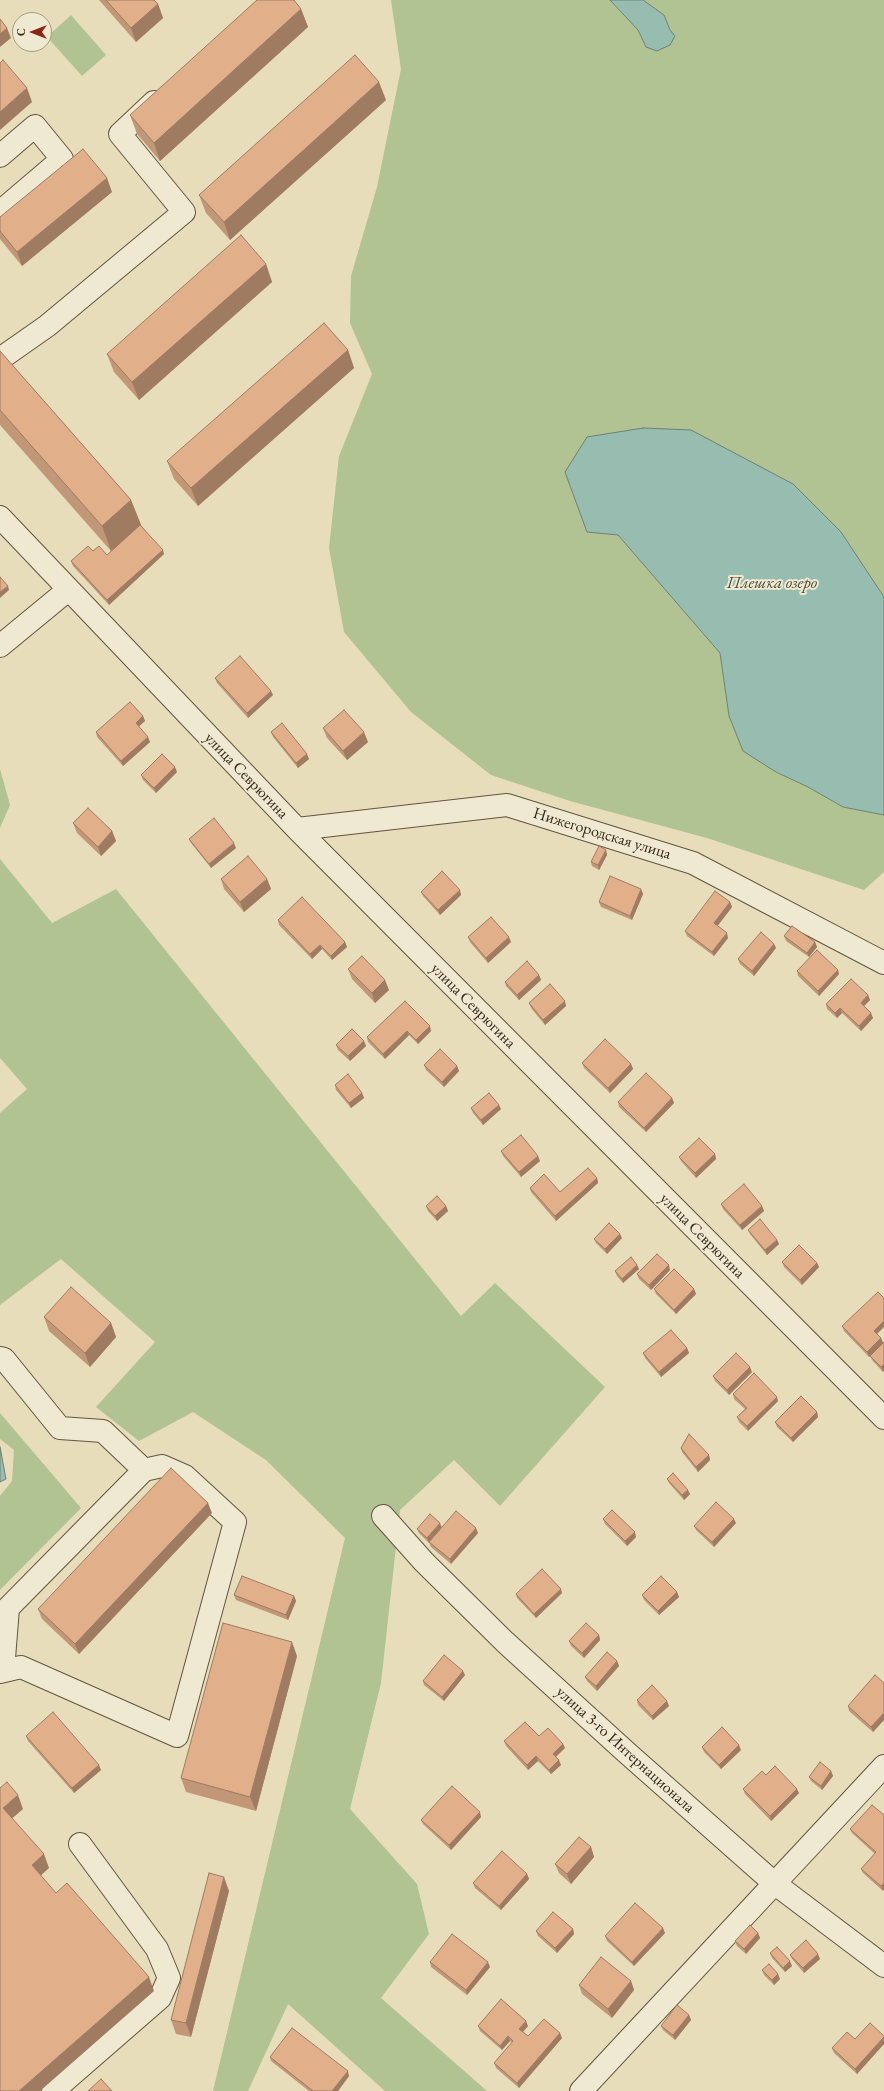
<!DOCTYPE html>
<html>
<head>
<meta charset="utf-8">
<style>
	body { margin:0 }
	#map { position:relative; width:884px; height:2091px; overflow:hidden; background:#e7ddba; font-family:"EB Garamond",serif }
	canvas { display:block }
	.north { position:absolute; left:12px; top:12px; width:40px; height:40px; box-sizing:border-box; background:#efe9d2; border:1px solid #a59c87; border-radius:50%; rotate:270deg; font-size:11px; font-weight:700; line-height:16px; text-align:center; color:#352817 }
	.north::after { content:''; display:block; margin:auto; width:14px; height:18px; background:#8f2418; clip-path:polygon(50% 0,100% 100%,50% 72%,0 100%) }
</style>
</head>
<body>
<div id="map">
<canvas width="884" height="2091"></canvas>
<div class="north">С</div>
</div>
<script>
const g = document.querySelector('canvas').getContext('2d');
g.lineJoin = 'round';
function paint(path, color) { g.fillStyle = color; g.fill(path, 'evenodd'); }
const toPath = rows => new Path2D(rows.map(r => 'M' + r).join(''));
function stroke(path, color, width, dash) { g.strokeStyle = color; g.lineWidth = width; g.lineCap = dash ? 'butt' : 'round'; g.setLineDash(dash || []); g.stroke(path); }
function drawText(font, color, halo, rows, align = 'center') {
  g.font = font + ' "EB Garamond",serif'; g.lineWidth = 4; g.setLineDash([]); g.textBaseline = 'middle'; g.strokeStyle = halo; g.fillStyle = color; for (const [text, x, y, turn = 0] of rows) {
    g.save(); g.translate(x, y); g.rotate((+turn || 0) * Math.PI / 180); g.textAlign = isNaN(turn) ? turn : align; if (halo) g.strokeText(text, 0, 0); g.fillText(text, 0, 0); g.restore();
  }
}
paint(toPath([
	[391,0,610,0,638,30,646,47,670,30,664,15,643,0,884,0,884,597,841,532,587,532,618,534,720,653,729,716,776,772,808,787,843,807,884,815,884,872,864,890,707,838,570,801,491,775,411,712,344,632,329,548,339,456,372,374,350,323,351,276,377,187,401,69],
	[71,15,106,55,82,76,47,37],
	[0,769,10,805,0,828],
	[0,859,52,923,116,889,461,1316,495,1283,605,1387,500,1506,454,1460,400,1510,381,1683,350,1809,417,1884,429,1934,381,1998,487,2091,385,2091,288,2004,248,2091,213,2091,345,1538,266,1460,193,1412,139,1441,96,1407,155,1342,61,1259,0,1305,0,1113,27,1089,0,1058],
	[0,1413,81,1508,0,1590,0,1496,12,1481,14,1450,0,1439]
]), '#b1c293');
const water = toPath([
	[610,0,643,0,664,15,670,30,675,36,670,45,657,51,646,47,638,30,610,0],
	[643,428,691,430,793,484,841,532,884,597,884,815,843,807,808,787,776,772,743,751,729,716,720,653,618,535,587,532,565,472,587,437,643,428],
	[0,1447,6,1479,0,1482,0,1447]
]);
paint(water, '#97bcb0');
stroke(water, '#708173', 1);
const minor = toPath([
	[0,156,35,126,62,159,0,212],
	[0,359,47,326,184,212,120,134,154,102],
	[0,517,297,829,884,1418],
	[0,646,68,590],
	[297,829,507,805,693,863,884,963],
	[0,1358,4,1359,60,1428,103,1431,144,1470],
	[383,1516,424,1562,505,1642,626,1752,774,1883,884,1966],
	[0,1672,21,1667,177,1736,235,1522,185,1476,162,1466,144,1470,8,1608,3,1671],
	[53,2091,160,1998,169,1978,157,1949,80,1844],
	[581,2091,884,1766]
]);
stroke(minor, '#625540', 24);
stroke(minor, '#efe9d2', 22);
paint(toPath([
	[99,0,154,0,158,4,163,18,136,42],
	[301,9,308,27,160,161,137,134,130,115],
	[386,100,230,240,206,213,199,195],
	[112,192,22,266,0,239,0,217],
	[266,264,272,282,139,400,114,372,107,354],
	[348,350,354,368,198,506,174,479,167,461],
	[0,351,131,500,141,525,164,554,109,605,73,566,71,561,93,551,107,555,111,551,0,425],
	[215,678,273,695,248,718,217,683],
	[143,716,145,721,139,726,150,742,123,766,97,737,96,732],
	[323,728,368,742,347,760,327,738],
	[271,732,309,759,298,768,273,737],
	[177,772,156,793,143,780,141,775],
	[73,823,112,831,116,841,101,856,77,833],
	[189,839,236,848,211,868,191,843],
	[606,850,607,855,599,870,592,866,591,862],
	[221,879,267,879,271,889,244,912,224,889],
	[641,889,643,894,632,920,601,907,599,902],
	[421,892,461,895,440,915,423,896],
	[730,902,732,907,717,926,728,938,714,956,687,936,685,931],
	[278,920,345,942,347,947,332,960,322,949,312,959,279,925],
	[784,936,815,942,817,947,809,957,786,941],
	[468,937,511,942,488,963,470,942],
	[774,944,776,948,754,976,740,964,738,959],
	[348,969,389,990,375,1003,352,979],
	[797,971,839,974,819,996,798,976],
	[539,975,541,980,519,1000,506,986,505,982],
	[868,995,870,1000,864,1006,873,1018,861,1031,842,1013,837,1018,827,1009,826,1004],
	[405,1001,431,1031,418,1044,409,1035,385,1059,368,1042,367,1037],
	[529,1003,566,1006,545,1025,531,1008],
	[364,1041,366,1046,350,1061,338,1050,336,1045],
	[582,1063,631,1064,633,1069,610,1093,584,1068],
	[424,1065,457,1066,459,1071,444,1087,426,1070],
	[335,1085,362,1093,364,1098,351,1108,336,1090],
	[672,1098,674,1103,646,1132,619,1107,618,1102],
	[471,1108,501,1109,483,1125,473,1113],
	[501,1151,540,1161,521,1177,503,1156],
	[715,1154,716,1159,696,1178,681,1161,679,1157],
	[597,1178,598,1183,556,1221,531,1192,530,1188,560,1192],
	[721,1204,762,1206,764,1211,742,1230,723,1209],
	[426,1206,446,1206,448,1211,437,1221,428,1211],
	[748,1230,777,1240,779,1244,767,1255,750,1234],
	[622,1238,607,1254,596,1243,594,1239],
	[782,1262,817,1263,819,1267,802,1285,784,1267],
	[637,1265,639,1269,623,1283,617,1276,615,1271],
	[670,1270,651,1290,639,1279,637,1274],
	[654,1289,694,1289,696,1294,676,1314,656,1294],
	[44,1317,111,1323,116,1337,90,1367,49,1331],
	[842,1326,877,1334,881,1338,883,1343,883,1372,872,1360,870,1356,869,1357,844,1331],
	[687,1348,689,1353,661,1377,645,1358,643,1353],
	[752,1372,729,1395,715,1381,713,1376],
	[733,1394,778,1401,748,1431,739,1422,737,1417,745,1409,734,1399],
	[817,1412,818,1417,793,1442,777,1427,775,1422],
	[681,1448,709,1455,710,1460,698,1472,682,1452],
	[667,1479,690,1494,684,1500,669,1483],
	[212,1513,79,1654,42,1619,38,1609],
	[603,1519,636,1537,627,1546,605,1524],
	[736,1523,714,1547,696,1530,694,1526],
	[442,1528,478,1533,451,1564,431,1547,429,1542,433,1538,429,1543,419,1533,417,1529],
	[677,1592,679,1597,659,1615,644,1600,642,1595],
	[562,1593,536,1618,517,1598,516,1594],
	[234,1595,294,1596,296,1601,288,1620,236,1600],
	[599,1635,600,1640,584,1658,571,1646,569,1641],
	[297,1656,256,1811,186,1792,181,1778],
	[617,1661,619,1666,597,1691,587,1681,585,1677],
	[465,1675,444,1701,424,1685,423,1681],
	[884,1683,884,1720,873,1732,849,1711,848,1706],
	[637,1700,669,1706,653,1720,638,1705],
	[26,1736,101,1770,74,1793,28,1741],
	[539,1736,563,1744,565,1748,556,1757,561,1765,551,1774,538,1761,528,1770,506,1746,504,1741],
	[702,1747,741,1750,721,1769,704,1752],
	[831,1771,833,1776,822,1790,811,1781,809,1777],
	[766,1775,799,1793,771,1821,745,1794,743,1789],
	[884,1815,884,1889,883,1891,863,1873,861,1869,875,1854,852,1833,850,1829],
	[481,1817,451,1850,423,1824,421,1820],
	[591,1847,594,1857,571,1884,559,1873,555,1864],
	[527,1874,529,1879,501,1910,475,1888,473,1883],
	[229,1891,191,2037,176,2034,171,2020],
	[573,1929,574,1934,557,1953,538,1936,536,1931],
	[665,1933,634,1966,607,1941,605,1936],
	[758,1933,760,1938,746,1954,737,1946,735,1941],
	[770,1953,792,1966,785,1972,772,1958],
	[790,1955,820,1959,804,1973,792,1959],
	[430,1962,490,1967,467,1995,431,1967],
	[762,1970,780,1979,774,1985,764,1975],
	[631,1981,634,1990,612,2018,582,1994,579,1985],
	[689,2015,691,2020,675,2040,663,2030,661,2026],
	[478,2026,528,2026,523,2032,528,2036,562,2038,519,2088,496,2068,494,2063,512,2043,510,2041,502,2050,480,2031],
	[884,2036,884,2044,857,2074,834,2053,832,2048,855,2039],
	[270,2057,349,2076,338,2091,309,2091,271,2061]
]), '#c29778');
paint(toPath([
	[158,4,163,18,136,42,131,28],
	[301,9,308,27,160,161,154,143],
	[7,28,11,38,0,47,0,34],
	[379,82,386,100,230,240,224,222],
	[27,88,32,102,0,130,0,112],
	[107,178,112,192,22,266,17,252],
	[266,264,272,282,139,400,132,382],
	[348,350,354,368,198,506,191,488],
	[131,500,141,525,111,551,102,526],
	[163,550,164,554,109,605,107,600],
	[8,586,9,590,0,598,0,592],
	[271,691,273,695,248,718,247,713],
	[143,716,145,721,137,728,136,723],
	[364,732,368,742,347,760,343,751],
	[148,737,150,742,123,766,121,761],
	[307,754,309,759,298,768,296,763],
	[175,767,177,772,156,793,154,788],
	[112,831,116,841,101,856,98,847],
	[234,843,236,848,211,868,209,864],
	[606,850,607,855,599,870,598,865],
	[267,879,271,889,244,912,240,902],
	[641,889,643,894,632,920,630,916],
	[460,890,461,895,440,915,438,910],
	[730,902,732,907,716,928,714,923],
	[727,933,728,938,714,956,712,952],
	[509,937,511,942,488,963,486,958],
	[345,942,347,947,332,960,331,956],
	[815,942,817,947,809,957,807,953],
	[774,944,776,948,754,976,752,971],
	[320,945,322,949,312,959,310,954],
	[838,970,839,974,819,996,818,991],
	[539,975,541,980,519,1000,517,995],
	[385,980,389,990,375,1003,372,993],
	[868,995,870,1000,862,1008,861,1003],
	[565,1001,566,1006,545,1025,543,1020],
	[840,1008,842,1013,837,1018,835,1013],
	[871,1013,873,1018,861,1031,859,1026],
	[430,1026,431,1031,418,1044,416,1040],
	[407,1031,409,1035,385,1059,383,1054],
	[364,1041,366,1046,350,1061,348,1056],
	[631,1064,633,1069,610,1093,608,1088],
	[457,1066,459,1071,444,1087,442,1082],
	[362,1093,364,1098,351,1108,349,1103],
	[672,1098,674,1103,646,1132,644,1128],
	[499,1105,501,1109,483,1125,481,1120],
	[715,1154,716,1159,696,1178,695,1173],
	[538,1156,540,1161,521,1177,519,1172],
	[597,1178,598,1183,556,1221,555,1216],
	[446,1206,448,1211,437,1221,435,1216],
	[762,1206,764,1211,742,1230,740,1225],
	[620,1234,622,1238,607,1254,605,1249],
	[777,1240,779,1244,767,1255,765,1250],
	[817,1263,819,1267,802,1285,800,1280],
	[637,1265,639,1269,623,1283,622,1279],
	[669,1265,670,1270,651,1290,649,1285],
	[694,1289,696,1294,676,1314,674,1310],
	[884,1321,884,1327,876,1335,874,1331],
	[111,1323,116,1337,90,1367,85,1353],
	[881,1338,883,1343,869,1357,867,1352],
	[687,1348,689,1353,661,1377,659,1372],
	[884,1364,884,1371,883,1372,881,1367],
	[750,1367,752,1372,729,1395,727,1390],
	[777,1397,778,1401,748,1431,747,1426],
	[817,1412,818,1417,793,1442,791,1438],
	[709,1455,710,1460,698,1472,696,1467],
	[688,1490,690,1494,684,1500,682,1495],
	[208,1503,212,1513,79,1654,75,1644],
	[734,1519,736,1523,714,1547,712,1542],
	[440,1523,442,1528,429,1543,427,1538],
	[476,1528,478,1533,451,1564,450,1559],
	[635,1532,636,1537,627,1546,625,1541],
	[561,1589,562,1593,536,1618,534,1614],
	[677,1592,679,1597,659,1615,658,1611],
	[294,1596,296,1601,288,1620,286,1615],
	[599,1635,600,1640,584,1658,582,1653],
	[292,1642,297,1656,256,1811,250,1797],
	[617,1661,619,1666,597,1691,596,1686],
	[463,1671,465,1675,444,1701,442,1697],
	[667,1701,669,1706,653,1720,652,1716],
	[884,1713,884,1720,873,1732,871,1727],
	[563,1744,565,1748,554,1758,553,1754],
	[739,1745,741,1750,721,1769,719,1765],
	[536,1756,538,1761,528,1770,527,1765],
	[559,1760,561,1765,551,1774,549,1770],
	[99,1765,101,1770,74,1793,72,1788],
	[831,1771,833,1776,822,1790,821,1786],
	[797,1789,799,1793,771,1821,770,1816],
	[18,1795,23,1809,8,1822,3,1808],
	[480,1812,481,1817,451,1850,449,1845],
	[591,1847,594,1857,571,1884,567,1874],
	[44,1854,49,1868,37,1879,32,1865],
	[527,1874,529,1879,501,1910,499,1906],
	[224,1877,229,1891,191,2037,186,2023],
	[884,1883,884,1889,883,1891,881,1886],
	[663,1928,665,1933,634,1966,632,1962],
	[573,1929,574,1934,557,1953,555,1948],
	[758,1933,760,1938,746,1954,744,1949],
	[818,1954,820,1959,804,1973,803,1968],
	[790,1961,792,1966,785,1972,783,1968],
	[488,1962,490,1967,467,1995,466,1990],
	[778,1974,780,1979,774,1985,772,1980],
	[149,1977,154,1991,40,2091,19,2091],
	[631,1981,634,1990,612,2018,608,2009],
	[689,2015,691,2020,675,2040,673,2035],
	[526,2021,528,2026,521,2034,519,2029],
	[560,2033,562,2038,519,2088,517,2083],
	[508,2036,510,2041,502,2050,500,2046],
	[884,2037,884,2044,857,2074,855,2069],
	[348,2071,349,2076,338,2091,332,2091]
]), '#9e7b61');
const building = toPath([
	[106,0,154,0,158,4,131,28,106,0],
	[257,0,294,0,301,9,154,143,130,115,257,0],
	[0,19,7,28,0,34,0,19],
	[355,55,379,82,224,222,199,195,355,55],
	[3,60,27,88,0,112,0,63,3,60],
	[83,149,107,178,17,252,0,231,0,217,83,149],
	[241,235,266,264,132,382,107,354,241,235],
	[324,323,348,350,191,488,167,461,324,323],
	[0,351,131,500,102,526,0,410,0,351],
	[140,525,163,550,107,600,71,561,88,546,93,551,99,546,107,555,140,525],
	[0,577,8,586,0,592,0,577],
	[240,656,271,691,247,713,215,678,240,656],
	[130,702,143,716,136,723,148,737,121,761,96,732,130,702],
	[344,710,364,732,343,751,323,728,344,710],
	[282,723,307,754,296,763,271,732,282,723],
	[162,754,175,767,154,788,141,775,162,754],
	[88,808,112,831,98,847,73,823,88,808],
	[214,818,234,843,209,864,189,839,214,818],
	[599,846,606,850,598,865,591,862,599,846],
	[248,856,267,879,240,902,221,879,248,856],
	[442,871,460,890,438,910,421,892,442,871],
	[610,876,641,889,630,916,599,902,610,876],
	[715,891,730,902,714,923,727,933,712,952,685,931,715,891],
	[302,897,345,942,331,956,320,945,310,954,278,920,302,897],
	[491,917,509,937,486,958,468,937,491,917],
	[792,926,815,942,807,953,784,936,792,926],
	[761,932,774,944,752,971,738,959,761,932],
	[817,950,838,970,818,991,797,971,817,950],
	[362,956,385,980,372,993,348,969,362,956],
	[527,961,539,975,517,995,505,982,527,961],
	[851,979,868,995,861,1003,871,1013,859,1026,840,1008,835,1013,826,1004,851,979],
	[550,984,565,1001,543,1020,529,1003,550,984],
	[405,1001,430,1026,416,1040,407,1031,383,1054,367,1037,405,1001],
	[352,1029,364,1041,348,1056,336,1045,352,1029],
	[605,1039,631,1064,608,1088,582,1063,605,1039],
	[440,1049,457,1066,442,1082,424,1065,440,1049],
	[646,1073,672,1098,644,1128,618,1102,646,1073],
	[348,1074,362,1093,349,1103,335,1085,348,1074],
	[489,1093,499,1105,481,1120,471,1108,489,1093],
	[521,1135,538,1156,519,1172,501,1151,521,1135],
	[699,1138,715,1154,695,1173,679,1157,699,1138],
	[588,1168,597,1178,555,1216,530,1188,544,1174,560,1192,588,1168],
	[744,1184,762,1206,740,1225,721,1204,744,1184],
	[437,1196,446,1206,435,1216,426,1206,437,1196],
	[760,1219,777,1240,765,1250,748,1230,760,1219],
	[609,1223,620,1234,605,1249,594,1239,609,1223],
	[799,1245,817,1263,800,1280,782,1262,799,1245],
	[657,1254,669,1265,649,1285,637,1274,657,1254],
	[631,1257,637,1265,622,1279,615,1271,631,1257],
	[674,1269,694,1289,674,1310,654,1289,674,1269],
	[71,1287,111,1323,85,1353,44,1317,71,1287],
	[878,1292,884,1298,884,1321,874,1331,881,1338,867,1352,842,1326,878,1292],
	[671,1330,687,1348,659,1372,643,1353,671,1330],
	[884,1342,884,1364,881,1367,870,1356,884,1342],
	[736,1353,750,1367,727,1390,713,1376,736,1353],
	[754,1373,777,1397,747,1426,737,1417,747,1408,733,1394,754,1373],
	[801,1396,817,1412,791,1438,775,1422,801,1396],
	[689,1434,709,1455,696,1467,681,1448,689,1434],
	[171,1468,208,1503,75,1644,38,1609,171,1468],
	[673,1473,688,1490,682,1495,667,1479,673,1473],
	[716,1502,734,1519,712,1542,694,1526,716,1502],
	[612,1510,635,1532,625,1541,603,1519,612,1510],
	[456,1511,476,1528,450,1559,429,1542,456,1511],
	[430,1514,440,1523,427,1538,417,1529,430,1514],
	[542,1569,561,1589,534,1614,516,1594,542,1569],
	[242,1576,294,1596,286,1615,234,1595,242,1576],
	[661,1576,677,1592,658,1611,642,1595,661,1576],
	[223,1623,292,1642,250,1797,181,1778,223,1623],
	[586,1623,599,1635,582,1653,569,1641,586,1623],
	[607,1652,617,1661,596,1686,585,1677,607,1652],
	[444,1655,463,1671,442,1697,423,1681,444,1655],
	[875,1675,884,1683,884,1713,871,1727,848,1706,875,1675],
	[652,1685,667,1701,652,1716,637,1700,652,1685],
	[53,1712,99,1765,72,1788,26,1736,53,1712],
	[525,1722,539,1736,548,1728,563,1744,553,1754,559,1760,549,1770,536,1756,527,1765,504,1741,525,1722],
	[722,1727,739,1745,719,1765,702,1747,722,1727],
	[820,1762,831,1771,821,1786,809,1777,820,1762],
	[775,1766,797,1789,770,1816,743,1789,762,1771,766,1775,775,1766],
	[7,1782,18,1795,3,1808,44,1854,32,1865,56,1893,67,1883,149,1977,19,2091,0,2091,0,1788,7,1782],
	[452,1786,480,1812,449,1845,421,1820,452,1786],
	[872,1805,884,1815,884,1883,881,1886,861,1869,876,1852,850,1829,872,1805],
	[579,1837,591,1847,567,1874,555,1864,579,1837],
	[502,1851,527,1874,499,1906,473,1883,502,1851],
	[209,1873,224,1877,186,2023,171,2020,209,1873],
	[635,1903,663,1928,632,1962,605,1936,635,1903],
	[553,1912,573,1929,555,1948,536,1931,553,1912],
	[750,1925,758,1933,744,1949,735,1941,750,1925],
	[452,1934,488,1962,466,1990,430,1962,452,1934],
	[806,1940,818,1954,803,1968,790,1955,806,1940],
	[777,1947,790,1961,783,1968,770,1953,777,1947],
	[601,1957,631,1981,608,2009,579,1985,601,1957],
	[769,1964,778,1974,772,1980,762,1970,769,1964],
	[501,1999,526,2021,519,2029,528,2036,544,2019,560,2033,517,2083,494,2063,513,2041,508,2036,500,2046,478,2026,501,1999],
	[677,2005,689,2015,673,2035,661,2026,677,2005],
	[870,2023,884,2036,884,2037,855,2069,832,2048,847,2032,855,2039,870,2023],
	[292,2028,348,2071,332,2091,313,2091,270,2057,292,2028],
	[101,2079,112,2091,88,2091,101,2079]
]);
paint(building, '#e1b08b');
stroke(building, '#9e7b61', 1);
drawText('16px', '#352817', '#efe9d2', [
	["улица Севрюгина",246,776,46],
	["Нижегородская улица",602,834,17],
	["улица Севрюгина",473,1006,45],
	["улица Севрюгина",702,1236,45],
	["улица 3-го Интернационала",625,1750,42]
]);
drawText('italic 17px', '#4e4d3d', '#efe9d2', [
	["Плешка озеро",772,583]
]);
</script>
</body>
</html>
